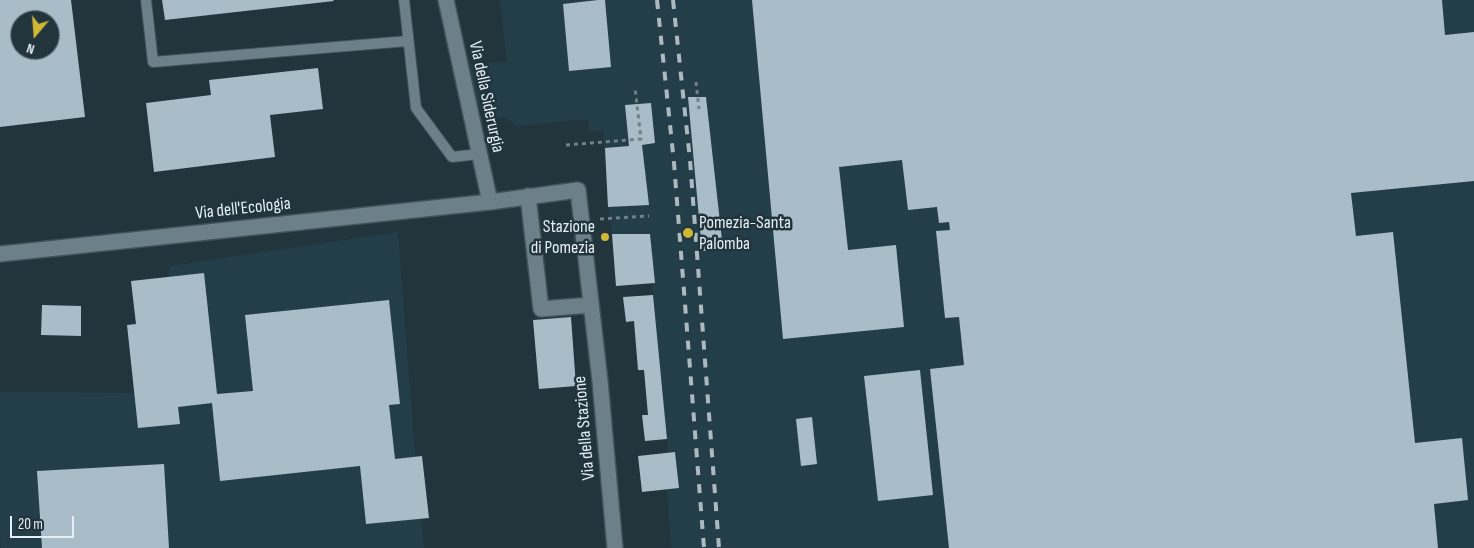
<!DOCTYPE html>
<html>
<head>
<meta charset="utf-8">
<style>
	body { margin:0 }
	#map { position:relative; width:1474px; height:548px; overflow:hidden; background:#22343c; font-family:"Sofia Sans Condensed",sans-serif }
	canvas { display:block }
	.north { position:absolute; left:10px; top:10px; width:50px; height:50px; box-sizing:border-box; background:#22343c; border:1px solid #6f7f86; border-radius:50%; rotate:198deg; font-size:14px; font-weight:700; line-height:20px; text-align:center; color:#e3eff4 }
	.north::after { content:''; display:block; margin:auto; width:18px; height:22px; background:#d1b736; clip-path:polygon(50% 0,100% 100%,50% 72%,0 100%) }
	.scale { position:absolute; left:10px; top:516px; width:64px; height:22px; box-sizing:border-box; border:2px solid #e3eff4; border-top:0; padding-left:6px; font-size:15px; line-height:18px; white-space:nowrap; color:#e3eff4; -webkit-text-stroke:4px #22343c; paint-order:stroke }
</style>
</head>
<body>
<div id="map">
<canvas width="1474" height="548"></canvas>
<div class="north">N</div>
<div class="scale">20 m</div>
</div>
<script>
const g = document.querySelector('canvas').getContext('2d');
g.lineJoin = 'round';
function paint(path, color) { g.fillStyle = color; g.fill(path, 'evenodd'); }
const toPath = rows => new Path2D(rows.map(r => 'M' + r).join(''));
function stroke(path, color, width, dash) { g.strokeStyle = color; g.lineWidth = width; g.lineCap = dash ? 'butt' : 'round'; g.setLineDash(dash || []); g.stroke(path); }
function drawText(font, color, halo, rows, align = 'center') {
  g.font = font + ' "Sofia Sans Condensed",sans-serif'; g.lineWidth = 5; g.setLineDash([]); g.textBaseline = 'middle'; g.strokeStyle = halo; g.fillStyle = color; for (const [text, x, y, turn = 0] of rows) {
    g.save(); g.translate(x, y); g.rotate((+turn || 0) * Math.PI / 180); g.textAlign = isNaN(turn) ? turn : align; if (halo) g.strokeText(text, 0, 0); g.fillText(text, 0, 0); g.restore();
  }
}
paint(toPath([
	[500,0,1474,0,1474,548,671,548,667,490,679,488,675,452,668,453,652,283,616,286,612,234,608,207,603,130,589,132,589,119,515,126,512,122,505,117,490,118,483,112,474,98,466,64,507,62],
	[398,232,414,442,424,548,1,548,0,535,0,392,153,393,170,266]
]), '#243e49');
paint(toPath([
	[0,0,71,0,85,117,0,127],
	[20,20,50,20,50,50,20,50],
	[162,0,333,0,334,1,165,20],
	[598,0,605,0,611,67,569,71,563,4],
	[752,0,1442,0,1445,35,1474,32,1474,181,1351,193,1356,236,1393,232,1415,443,1462,438,1468,500,1434,504,1438,548,949,548,930,369,964,365,959,317,945,318,936,231,950,230,949,222,939,223,937,207,908,210,902,160,839,167,848,250,896,245,904,327,783,339],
	[318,68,323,109,270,115,275,157,154,172,146,103,211,95,209,80],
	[688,97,706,97,723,249,702,251],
	[651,103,655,143,642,145,649,205,608,207,605,148,629,146,625,105],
	[612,234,650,234,655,283,616,286],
	[204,273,217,394,253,391,245,315,389,300,400,404,389,405,395,459,422,456,429,518,366,524,360,466,220,481,212,403,178,407,180,424,138,428,127,325,136,324,131,281],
	[653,295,667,439,645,441,642,415,648,415,644,370,638,370,634,321,626,322,623,297],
	[42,305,81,306,81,336,41,335],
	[571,317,576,386,539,389,533,320],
	[920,370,933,495,878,501,864,376],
	[812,417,817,464,801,466,796,419],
	[675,452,679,488,642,492,638,456],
	[164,464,169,548,42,548,37,471]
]), '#a8bdc8');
const lane = toPath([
	[146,0,153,62,408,41],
	[404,0,416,108,452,157,479,154]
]);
const street = toPath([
	[446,0,490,202],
	[528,196,541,309,591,305],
	[0,254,490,202,578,190,600,381,615,548]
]);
stroke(lane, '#425259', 12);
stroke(street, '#425259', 18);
stroke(toPath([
	[696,82,699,109],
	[566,145,641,139,635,88],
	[600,219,649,216]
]), '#708087', 3, [4, 4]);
stroke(lane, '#6c808a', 10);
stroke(street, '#6c808a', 15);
stroke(toPath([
	[657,0,674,163,704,548],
	[673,0,690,160,719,548]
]), '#acbac0', 4, [9, 9]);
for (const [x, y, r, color] of [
	[688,233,6,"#d1b736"],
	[605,237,5,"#d1b736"]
]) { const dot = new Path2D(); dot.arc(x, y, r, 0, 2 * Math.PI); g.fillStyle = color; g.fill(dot); stroke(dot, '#22343c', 2); }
drawText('18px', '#e3eff4', '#22343c', [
	["Via della Siderurgia",486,97,78],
	["Via dell'Ecologia",243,209,-6],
	["Via della Stazione",585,428,-95]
]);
drawText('18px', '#e3eff4', '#22343c', [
	["Pomezia-Santa",699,223],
	["Palomba",699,244],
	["Stazione",595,227,"right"],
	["di Pomezia",595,248,"right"]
], 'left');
</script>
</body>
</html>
